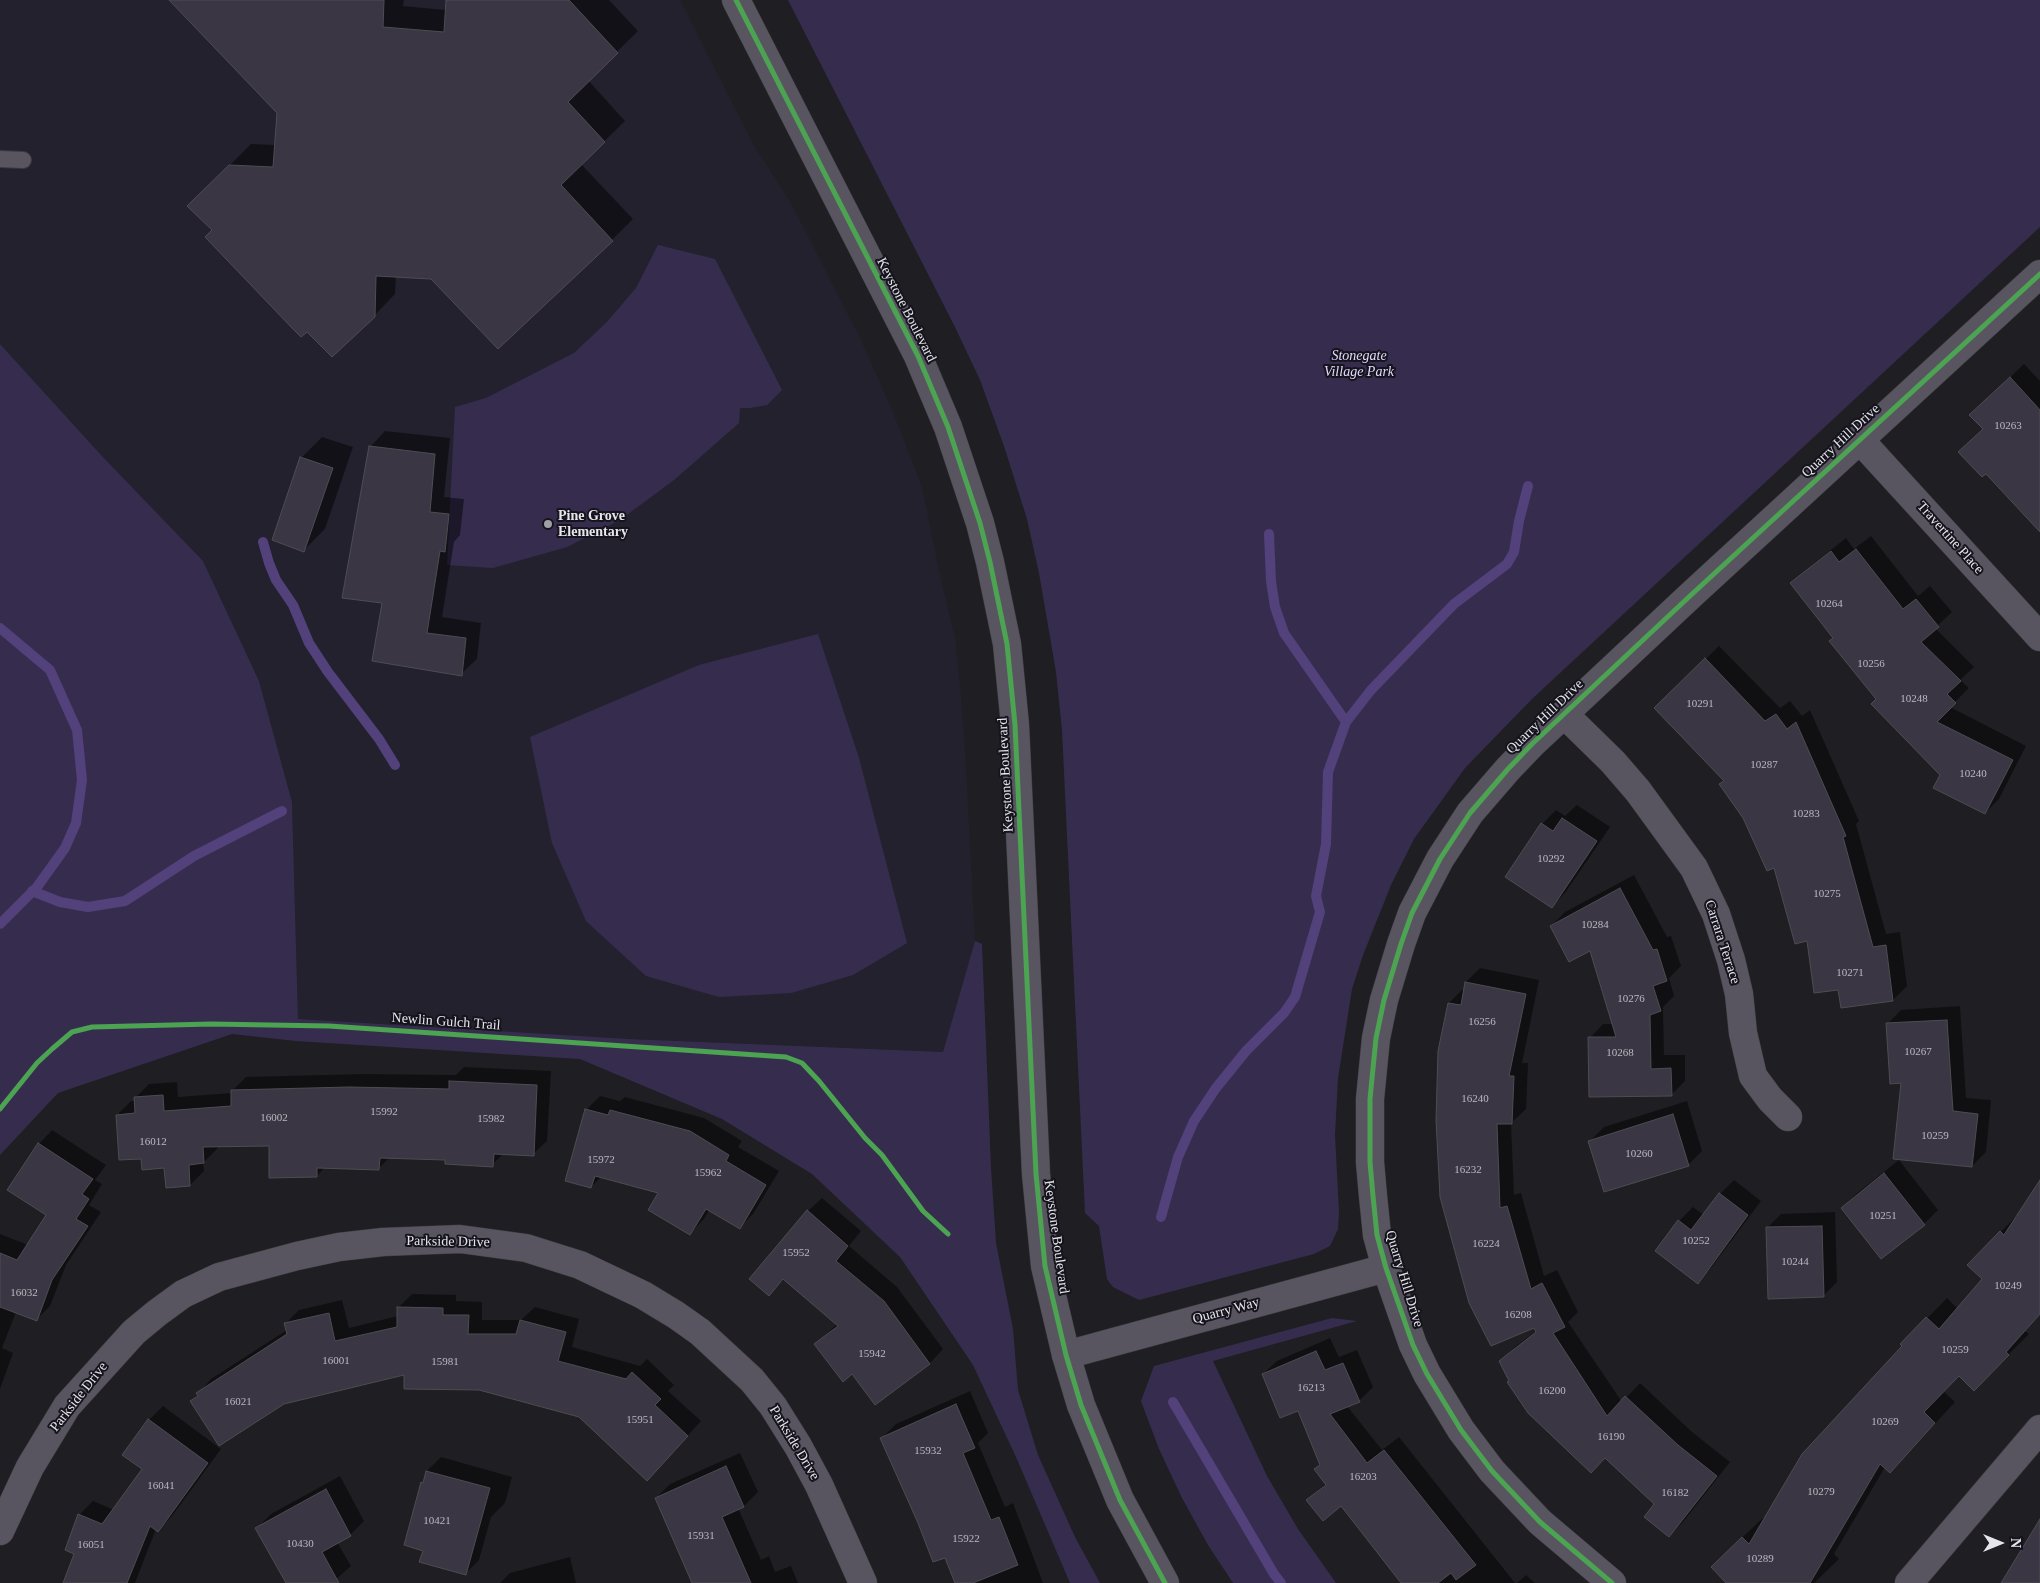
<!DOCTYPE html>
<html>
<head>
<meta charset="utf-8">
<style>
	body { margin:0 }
	#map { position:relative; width:2040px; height:1583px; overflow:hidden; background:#1f1e23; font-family:Georgia,serif }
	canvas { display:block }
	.north { position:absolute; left:1975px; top:1518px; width:50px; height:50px; -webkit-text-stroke:4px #15131c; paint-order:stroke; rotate:90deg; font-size:14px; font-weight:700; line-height:20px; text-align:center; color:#e6e5eb }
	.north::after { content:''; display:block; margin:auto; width:18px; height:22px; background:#e6e5eb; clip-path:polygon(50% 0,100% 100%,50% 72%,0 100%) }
</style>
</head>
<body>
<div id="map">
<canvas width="2040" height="1583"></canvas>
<div class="north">N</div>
</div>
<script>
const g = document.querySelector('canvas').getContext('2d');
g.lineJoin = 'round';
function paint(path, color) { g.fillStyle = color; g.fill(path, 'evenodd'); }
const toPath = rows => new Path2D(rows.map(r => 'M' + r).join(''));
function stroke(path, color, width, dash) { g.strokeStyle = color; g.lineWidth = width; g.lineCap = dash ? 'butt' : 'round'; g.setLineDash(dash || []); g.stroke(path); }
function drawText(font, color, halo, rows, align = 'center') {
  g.font = font + ' Georgia,serif'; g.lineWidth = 4; g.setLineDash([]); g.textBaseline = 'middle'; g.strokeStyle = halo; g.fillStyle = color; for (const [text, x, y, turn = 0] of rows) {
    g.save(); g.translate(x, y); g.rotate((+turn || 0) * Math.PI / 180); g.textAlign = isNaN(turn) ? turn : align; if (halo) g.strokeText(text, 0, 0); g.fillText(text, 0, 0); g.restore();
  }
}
paint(toPath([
	[0,0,680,0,753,144,792,205,861,340,893,412,922,487,939,571,955,638,961,696,966,769,975,941,943,1052,629,1039,298,1019,292,802,259,681,203,561,101,455,0,344]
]), '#24212e');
paint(toPath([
	[788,0,2040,0,2040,227,1532,699,1465,768,1414,839,1391,885,1363,955,1352,989,1338,1078,1335,1135,1339,1212,1338,1229,1330,1246,1314,1254,1139,1300,1113,1287,1107,1279,1099,1226,1085,1213,1062,730,1056,672,1039,573,1027,519,1004,446,980,380,955,327],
	[658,245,715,259,782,390,767,405,750,408,740,408,739,423,674,480,620,520,567,547,493,568,447,565,455,407,486,398,574,353,607,322,636,288],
	[0,344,101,455,203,561,259,681,292,802,298,1019,629,1039,943,1052,975,941,982,944,991,1168,996,1243,1013,1329,1018,1390,1038,1455,1075,1537,1100,1583,1070,1583,1016,1457,973,1365,900,1257,812,1174,722,1119,580,1059,296,1041,232,1034,58,1093,0,1155],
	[818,634,859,758,907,943,853,975,791,993,719,997,646,976,586,921,552,843,530,737,699,665],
	[1332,1318,1357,1321,1213,1361,1267,1476,1298,1529,1336,1583,1233,1583,1208,1545,1182,1498,1159,1449,1141,1401,1154,1366]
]), '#362d4e');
paint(toPath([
	[172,0,404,0,403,6,446,10,447,0,609,0,638,31,588,80,625,121,581,164,633,219,612,240,432,278,396,276,395,294,374,316,214,230,189,206,251,144,275,145,278,113],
	[2024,364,2040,381,2040,525,1984,429,1985,401],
	[385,431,450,438,444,497,464,499,460,535,454,542,442,617,481,623,477,659,461,674,384,602,370,447],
	[322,437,353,447,325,529,304,550,301,458],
	[1871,536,1918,596,1930,586,1952,612,1935,628,1974,667,1960,680,1969,688,1950,707,2026,746,1999,799,1985,813,1941,775,1878,699,1835,637,1792,583,1806,570,1846,538,1854,549],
	[1719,646,1780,708,1790,701,1802,716,1810,710,1859,821,1856,824,1886,934,1900,932,1907,986,1893,1000,1839,989,1808,939,1775,866,1725,780,1656,708],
	[1577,805,1610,827,1565,893,1551,907,1507,877,1542,824,1556,810,1565,816],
	[1634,875,1667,937,1671,936,1681,966,1669,978,1674,996,1663,1007,1664,1055,1685,1055,1685,1081,1671,1095,1590,1038,1603,1024,1614,1024,1591,949,1551,926,1565,912],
	[1480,968,1539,980,1522,1063,1528,1063,1526,1109,1511,1123,1514,1195,1521,1193,1544,1276,1557,1270,1578,1312,1568,1322,1622,1402,1640,1383,1692,1432,1730,1462,1683,1522,1669,1536,1656,1504,1605,1457,1511,1381,1501,1361,1515,1347,1537,1330,1439,1052,1449,1003,1463,989,1465,990,1466,982],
	[1960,1006,1966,1098,1991,1100,1986,1152,1972,1166,1887,1024,1901,1010],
	[464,1067,551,1071,547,1141,533,1154,504,1153,492,1165,447,1158,390,1157,379,1168,325,1167,317,1176,270,1145,217,1146,218,1148,203,1163,204,1171,190,1185,165,1167,142,1157,117,1115,131,1101,136,1101,135,1098,149,1084,177,1082,178,1097,232,1093,232,1091,246,1077,363,1074,456,1075],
	[600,1096,620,1101,625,1097,704,1118,742,1141,738,1147,779,1171,753,1214,739,1228,709,1210,704,1219,690,1233,660,1192,601,1177,591,1187,586,1110],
	[1687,1101,1702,1151,1688,1165,1590,1141,1604,1127],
	[52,1130,106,1165,95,1180,102,1184,89,1205,101,1212,66,1265,50,1306,36,1320,16,1312,2,1348,13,1353,0,1389,0,1234,28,1245,48,1215,39,1144],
	[1899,1160,1938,1210,1924,1224,1842,1208,1856,1194],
	[1734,1180,1761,1201,1711,1268,1698,1282,1679,1221,1693,1207,1704,1215,1720,1194],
	[2040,1182,2040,1314,2025,1331,2029,1334,1974,1389,1959,1374,1943,1391,1955,1402,1910,1451,1885,1467,1834,1554,1839,1559,1814,1583,1727,1583,1732,1547,1763,1518,1765,1519,1904,1346,1902,1344,1947,1298,1958,1309,1984,1279,1969,1265,2021,1211],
	[822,1198,861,1231,849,1246,897,1287,943,1349,930,1363,875,1403,853,1372,816,1344,837,1324,784,1279,769,1294,808,1211],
	[1835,1212,1837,1282,1823,1296,1767,1228,1781,1214],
	[412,1294,456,1295,456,1301,482,1302,482,1320,521,1320,535,1307,579,1319,572,1347,640,1366,647,1359,674,1385,668,1391,701,1421,661,1465,579,1416,479,1389,406,1373,192,1401,211,1379,287,1330,285,1324,299,1310,342,1300,349,1328,398,1316,398,1308],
	[1330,1338,1339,1357,1357,1350,1373,1387,1359,1401,1347,1406,1382,1450,1399,1437,1515,1583,1403,1583,1342,1504,1308,1500,1326,1483,1315,1469,1321,1464,1298,1410,1263,1374,1277,1361],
	[970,1391,988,1433,978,1443,1005,1507,1013,1503,1043,1583,956,1583,946,1556,919,1523,882,1438,896,1424],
	[163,1406,221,1449,172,1516,158,1530,156,1529,135,1583,64,1583,76,1553,79,1515,93,1501,114,1510,143,1469,149,1420],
	[740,1453,758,1492,744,1506,738,1508,761,1560,769,1556,775,1572,791,1566,798,1583,704,1583,656,1498,670,1484],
	[441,1457,512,1477,505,1503,491,1517,479,1560,465,1574,424,1550,422,1483,425,1480,427,1471],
	[340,1476,364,1521,350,1535,337,1542,351,1566,332,1583,287,1583,257,1528,271,1514],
	[570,1557,576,1583,500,1583,510,1573],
	[1526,1575,1535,1583,1517,1583]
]), '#0007');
stroke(toPath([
	[1269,534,1271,581,1275,607,1284,633,1346,722],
	[263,542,269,563,276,580,293,605,309,643,328,672,379,739,395,765],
	[0,628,50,670,77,730,82,780,76,823,65,848,37,887,0,924],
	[32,891,60,902,88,907,125,901,194,856,282,811],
	[1161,1217,1178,1157,1194,1121,1216,1088,1246,1051,1284,1013,1295,997,1320,912,1316,896,1326,844,1328,772,1346,722,1371,690,1454,604,1507,564,1514,552,1519,521,1528,486],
	[1173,1402,1274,1574,1281,1583]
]), '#52417a', 10);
const building = toPath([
	[169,0,384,0,383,27,444,32,446,0,569,0,618,53,568,102,605,142,561,185,613,241,498,349,431,279,376,276,375,317,332,357,307,332,301,337,293,329,205,237,212,230,187,206,229,165,273,167,277,113,169,0],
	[2010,377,2040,410,2040,532,1986,474,1982,477,1958,452,1983,429,1969,415,2010,377],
	[369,446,435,454,430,512,449,514,445,552,440,551,427,633,466,638,462,676,372,661,382,603,342,598,369,446],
	[300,457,333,468,304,552,272,540,300,457],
	[1856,549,1903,609,1916,599,1939,627,1921,642,1961,681,1947,694,1956,703,1937,722,2013,760,1985,814,1933,788,1940,775,1871,704,1876,699,1829,641,1833,638,1790,583,1831,551,1839,562,1856,549],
	[1705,658,1765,721,1776,714,1787,729,1796,722,1846,836,1843,837,1873,947,1886,945,1893,1001,1841,1008,1838,990,1814,993,1807,941,1795,944,1774,868,1767,871,1743,818,1719,784,1724,781,1654,708,1705,658],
	[1562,818,1597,841,1552,908,1505,877,1541,823,1553,831,1562,818],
	[1620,888,1653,950,1657,949,1667,981,1653,986,1661,1011,1650,1015,1651,1069,1671,1068,1672,1096,1589,1097,1588,1037,1616,1037,1590,951,1569,962,1550,926,1620,888],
	[1465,982,1526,994,1509,1076,1514,1076,1512,1124,1497,1124,1500,1208,1507,1206,1531,1289,1542,1283,1565,1327,1553,1333,1607,1416,1625,1396,1678,1445,1717,1476,1669,1537,1644,1517,1654,1504,1605,1458,1591,1473,1528,1413,1507,1382,1509,1381,1499,1361,1536,1332,1534,1328,1491,1346,1469,1303,1440,1197,1436,1120,1438,1051,1448,1003,1461,1005,1465,982],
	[1947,1020,1953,1111,1978,1114,1972,1167,1893,1159,1901,1083,1890,1084,1886,1023,1947,1020],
	[449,1081,537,1085,534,1156,494,1154,493,1167,445,1164,445,1160,380,1158,379,1170,317,1168,317,1177,269,1178,269,1146,203,1147,204,1163,189,1165,190,1186,166,1188,164,1168,142,1170,141,1159,119,1160,116,1115,135,1113,134,1097,163,1095,164,1111,231,1106,231,1090,349,1087,449,1089,449,1081],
	[585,1109,608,1115,610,1110,690,1131,729,1155,726,1161,766,1185,740,1229,706,1209,690,1235,648,1210,658,1193,595,1176,591,1188,565,1181,585,1109],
	[1673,1114,1689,1166,1604,1192,1588,1141,1673,1114],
	[38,1143,93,1179,82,1194,89,1199,76,1219,88,1226,52,1280,37,1321,0,1307,0,1253,17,1260,46,1215,7,1190,38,1143],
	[1884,1173,1925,1225,1881,1259,1841,1208,1884,1173],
	[2040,1180,2040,1314,2006,1352,2009,1355,1974,1391,1959,1376,1924,1412,1935,1423,1890,1473,1880,1464,1810,1583,1726,1583,1711,1567,1742,1537,1749,1544,1802,1454,1902,1346,1900,1344,1926,1317,1939,1329,1982,1279,1967,1265,2000,1231,2004,1235,2040,1180],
	[1719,1193,1748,1215,1698,1284,1655,1251,1678,1220,1691,1230,1719,1193],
	[807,1210,848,1246,836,1261,884,1301,930,1364,875,1405,852,1374,843,1382,814,1344,838,1326,783,1279,769,1296,749,1279,807,1210],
	[1822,1226,1824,1297,1768,1299,1766,1227,1822,1226],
	[397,1307,443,1308,443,1315,469,1315,468,1334,516,1334,520,1320,566,1332,558,1361,626,1379,632,1372,661,1399,655,1405,688,1436,647,1481,579,1417,479,1390,404,1389,404,1375,284,1404,219,1446,190,1401,198,1396,196,1393,287,1334,284,1323,329,1313,335,1341,397,1327,397,1307],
	[1316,1351,1325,1370,1343,1363,1360,1402,1330,1414,1367,1463,1384,1450,1476,1565,1456,1580,1451,1573,1438,1583,1401,1583,1341,1506,1323,1521,1306,1500,1326,1485,1314,1469,1320,1465,1298,1411,1280,1418,1262,1374,1316,1351],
	[956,1404,975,1448,963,1453,991,1520,999,1517,1018,1565,973,1583,955,1583,945,1558,933,1562,918,1523,880,1438,956,1404],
	[148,1419,208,1463,158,1532,150,1526,127,1583,63,1583,74,1554,65,1550,78,1514,102,1524,142,1469,122,1455,148,1419],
	[726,1466,744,1507,722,1517,751,1583,692,1583,655,1498,726,1466],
	[426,1471,490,1488,466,1575,419,1562,423,1551,404,1545,421,1482,423,1483,426,1471],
	[326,1489,351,1536,322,1552,339,1583,286,1583,255,1528,326,1489],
	[2040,1519,2040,1583,2001,1583,2040,1519]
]);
paint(building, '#3a3644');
stroke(building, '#4d4d51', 1);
const service = toPath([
	[0,159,23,160]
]);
const minor = toPath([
	[1859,439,2040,637],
	[1564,714,1613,762,1638,791,1694,868,1716,914,1731,960,1739,994,1743,1033,1753,1076,1770,1099,1788,1117],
	[1066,1355,1386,1268],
	[0,1531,30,1467,67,1406,134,1332,157,1313,183,1294,219,1277,297,1256,339,1247,383,1242,460,1239,526,1248,580,1265,643,1295,676,1315,700,1332,752,1380,773,1406,798,1446,819,1485,863,1583],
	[1612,1583,1540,1522,1492,1471,1461,1430,1427,1374,1413,1345,1386,1268,1377,1235,1373,1196,1370,1162,1370,1099,1376,1038,1384,1000,1401,944,1412,913,1440,859,1470,813,1508,769,1532,744,1691,595,2040,274],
	[1909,1583,2040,1429]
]);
const tertiary = toPath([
	[736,0,918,356,948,427,980,523,990,562,1007,644,1015,725,1036,1174,1045,1266,1066,1355,1081,1405,1120,1500,1165,1583]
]);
stroke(service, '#3c3b3e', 18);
stroke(minor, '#3c3b3e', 29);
stroke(tertiary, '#3c3b3e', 29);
stroke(service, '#585561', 16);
stroke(minor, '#585561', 28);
stroke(tertiary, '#585561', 28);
stroke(toPath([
	[736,0,918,356,948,427,980,523,990,562,1007,644,1015,725,1036,1174,1045,1266,1066,1355,1081,1405,1120,1500,1165,1583],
	[0,1109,37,1063,52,1049,72,1032,92,1027,211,1024,329,1026,786,1057,802,1063,819,1081,865,1138,882,1155,923,1211,948,1234],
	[1612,1583,1540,1522,1492,1471,1461,1430,1427,1374,1413,1345,1386,1268,1377,1235,1373,1196,1370,1162,1370,1099,1376,1038,1384,1000,1401,944,1412,913,1440,859,1470,813,1508,769,1532,744,1691,595,2040,274]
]), '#4ca352', 5);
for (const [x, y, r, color] of [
	[548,524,5,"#a09fa5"]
]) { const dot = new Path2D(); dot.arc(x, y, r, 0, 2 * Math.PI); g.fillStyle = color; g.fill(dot); stroke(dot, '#15131c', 2); }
drawText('11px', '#bbb9c1', null, [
	["10263",2008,426],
	["10264",1829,604],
	["10256",1871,664],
	["10248",1914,699],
	["10291",1700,704],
	["10287",1764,765],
	["10240",1973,774],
	["10283",1806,814],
	["10292",1551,859],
	["10275",1827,894],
	["10284",1595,925],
	["10271",1850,973],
	["10276",1631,999],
	["16256",1482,1022],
	["10267",1918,1052],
	["10268",1620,1053],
	["16240",1475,1099],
	["15992",384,1112],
	["16002",274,1118],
	["15982",491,1119],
	["10259",1935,1136],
	["16012",153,1142],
	["10260",1639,1154],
	["15972",601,1160],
	["16232",1468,1170],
	["15962",708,1173],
	["10251",1883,1216],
	["10252",1696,1241],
	["16224",1486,1244],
	["15952",796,1253],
	["10244",1795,1262],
	["10249",2008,1286],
	["16032",24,1293],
	["16208",1518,1315],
	["10259",1955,1350],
	["15942",872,1354],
	["16001",336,1361],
	["15981",445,1362],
	["16213",1311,1388],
	["16200",1552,1391],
	["16021",238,1402],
	["15951",640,1420],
	["10269",1885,1422],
	["16190",1611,1437],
	["15932",928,1451],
	["16203",1363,1477],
	["16041",161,1486],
	["10279",1821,1492],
	["16182",1675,1493],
	["10421",437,1521],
	["15931",701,1536],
	["15922",966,1539],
	["10430",300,1544],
	["16051",91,1545],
	["10289",1760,1559]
]);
drawText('14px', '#e6e5eb', '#15131c', [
	["Keystone Boulevard",906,310,63],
	["Quarry Hill Drive",1841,441,-43],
	["Travertine Place",1950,538,48],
	["Quarry Hill Drive",1545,717,-44],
	["Keystone Boulevard",1006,775,-93],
	["Carrara Terrace",1722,942,72],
	["Newlin Gulch Trail",446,1022,4],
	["Keystone Boulevard",1056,1237,82],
	["Parkside Drive",448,1242,1],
	["Quarry Hill Drive",1404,1279,73],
	["Quarry Way",1226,1311,-15],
	["Parkside Drive",79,1397,-52],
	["Parkside Drive",794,1443,59]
]);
drawText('italic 14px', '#e1d8fe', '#15131c', [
	["Stonegate",1359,356],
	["Village Park",1359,372]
]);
drawText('bold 14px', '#e6e5eb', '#15131c', [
	["Pine Grove",558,516],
	["Elementary",558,532]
], 'left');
</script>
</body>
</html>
